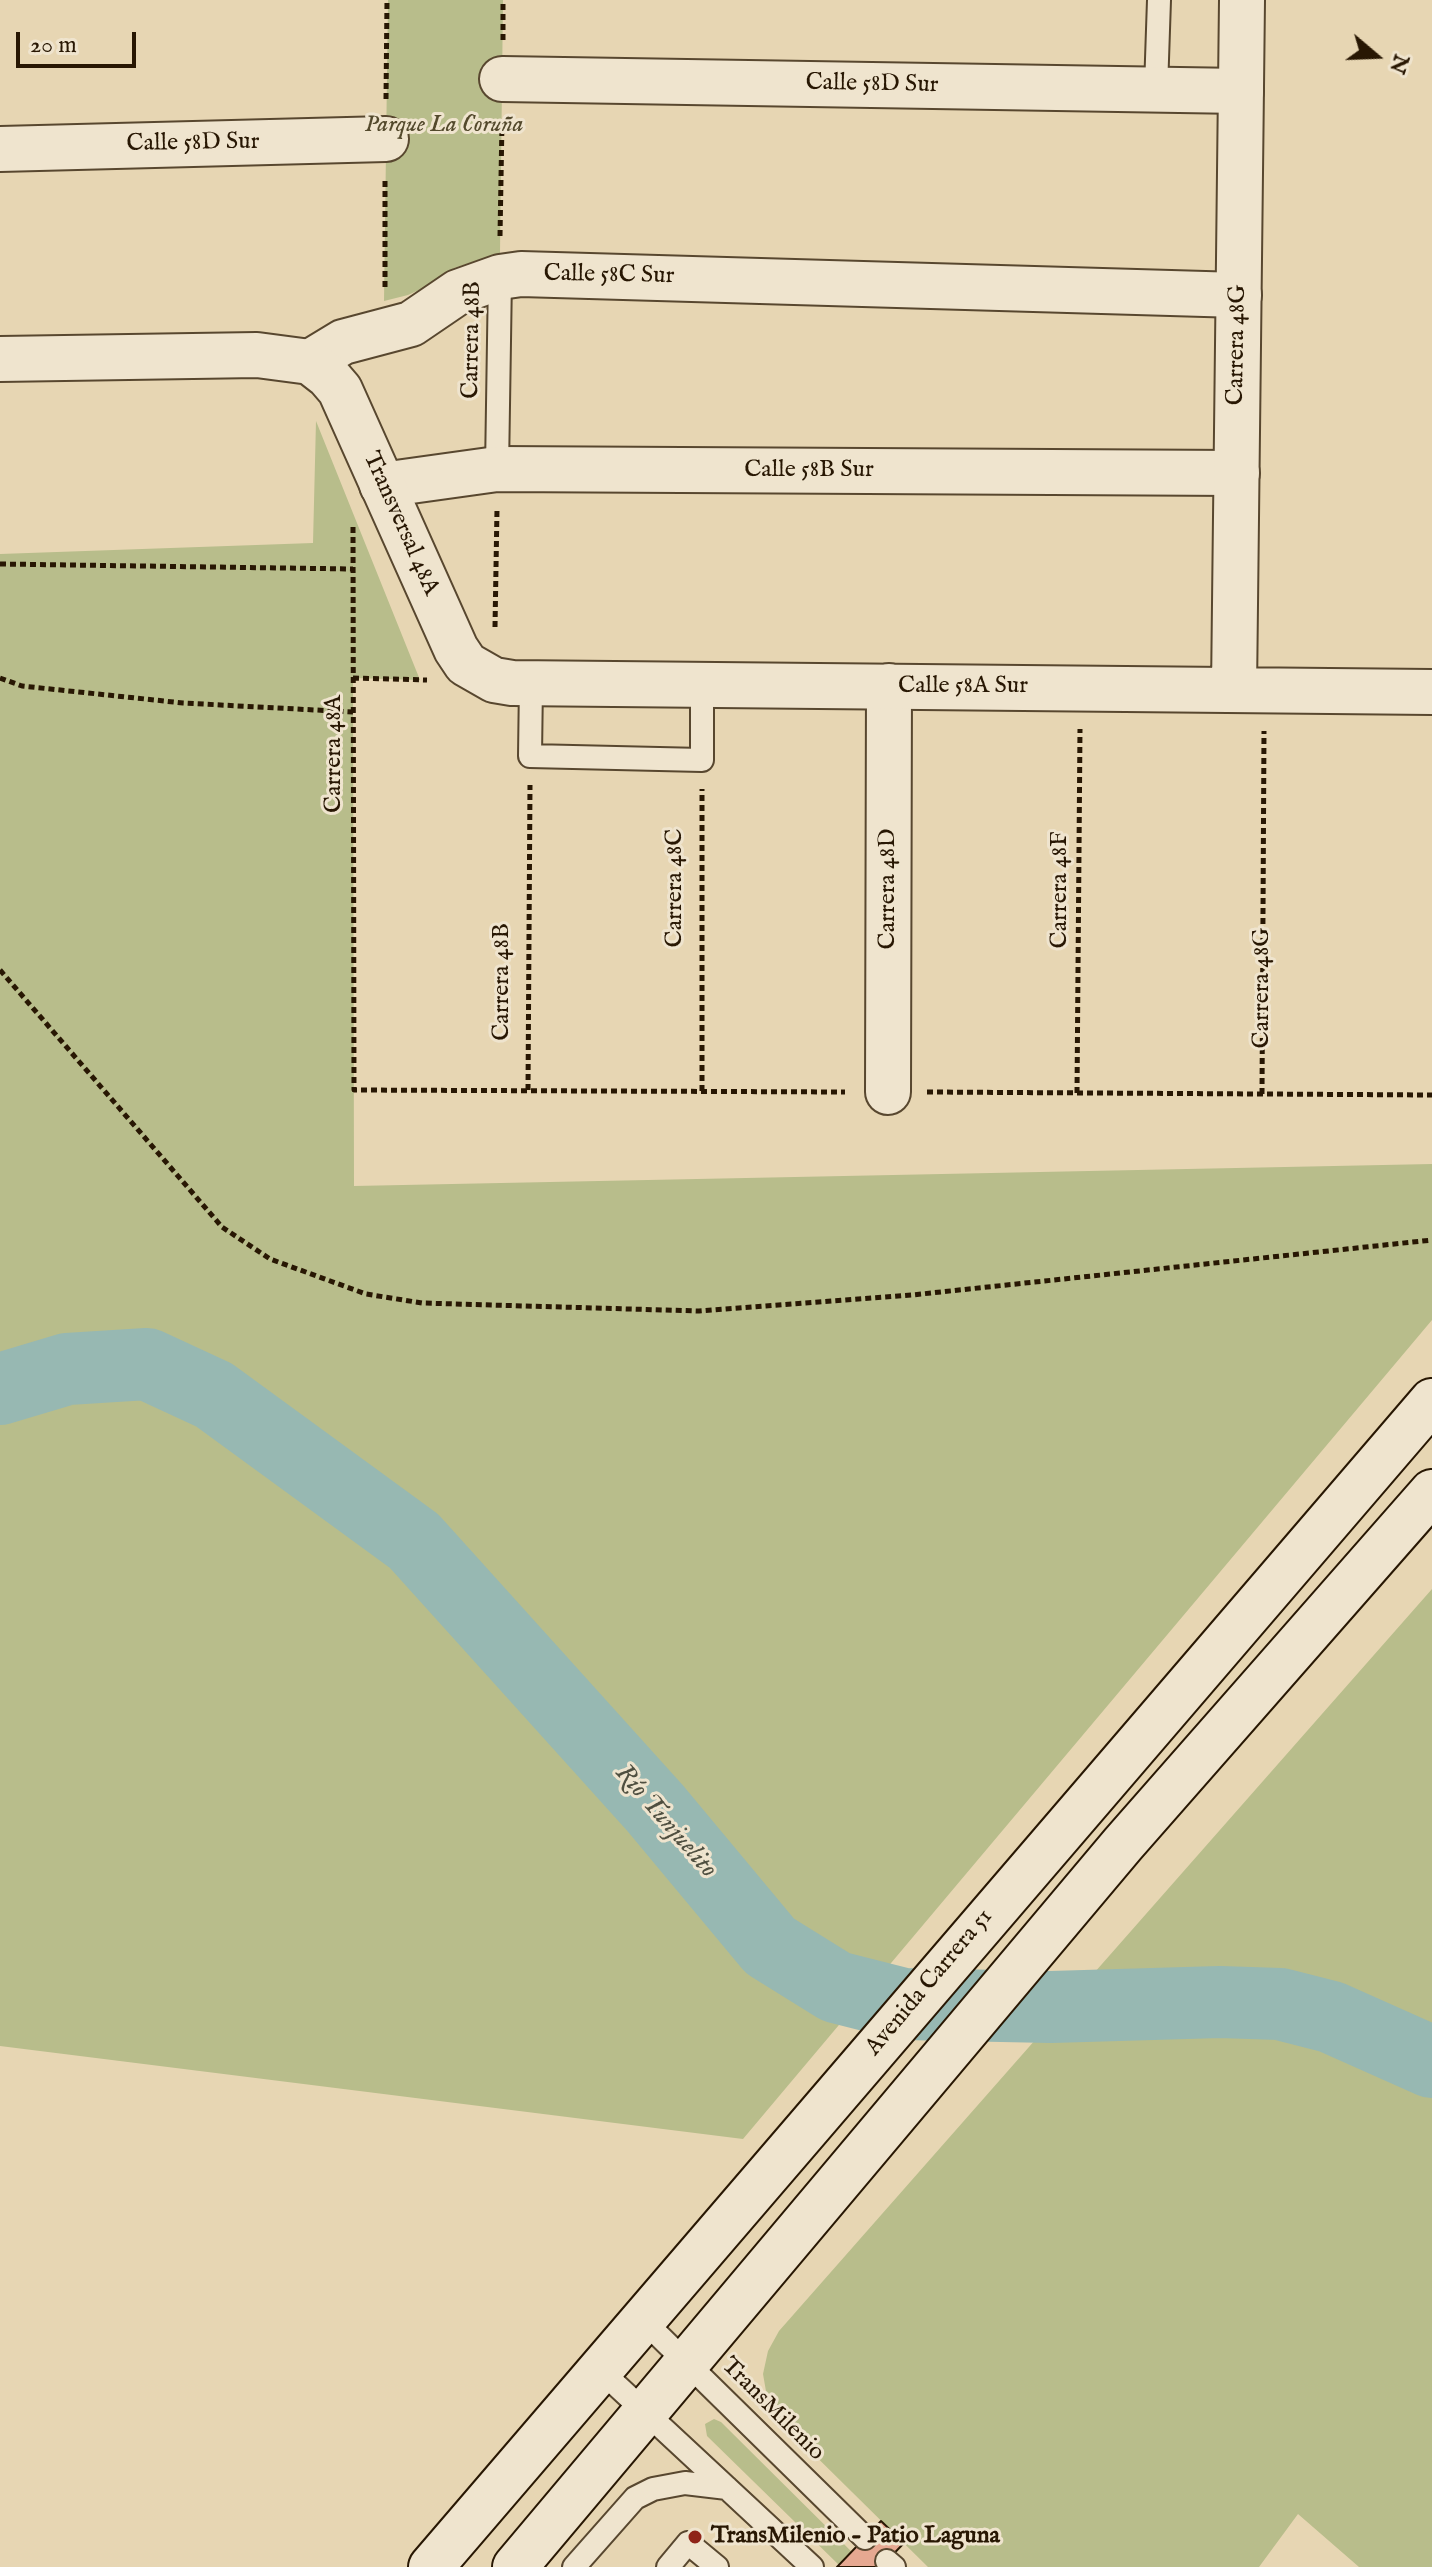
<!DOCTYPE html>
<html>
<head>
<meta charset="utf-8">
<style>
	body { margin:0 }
	#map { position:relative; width:1432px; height:2567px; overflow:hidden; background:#e7d6b3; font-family:"IM FELL English",serif }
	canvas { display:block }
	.north { position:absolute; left:1336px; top:16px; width:80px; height:80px; -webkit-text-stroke:6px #efe4ce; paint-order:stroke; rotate:109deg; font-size:22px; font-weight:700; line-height:32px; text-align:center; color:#281703 }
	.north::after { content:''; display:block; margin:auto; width:28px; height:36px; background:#281703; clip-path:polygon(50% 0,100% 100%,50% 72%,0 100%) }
	.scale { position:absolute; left:16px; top:32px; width:120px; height:36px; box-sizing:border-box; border:4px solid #281703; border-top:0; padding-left:10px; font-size:24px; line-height:28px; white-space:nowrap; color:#281703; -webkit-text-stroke:6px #efe4ce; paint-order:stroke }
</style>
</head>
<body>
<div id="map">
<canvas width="1432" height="2567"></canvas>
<div class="north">N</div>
<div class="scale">20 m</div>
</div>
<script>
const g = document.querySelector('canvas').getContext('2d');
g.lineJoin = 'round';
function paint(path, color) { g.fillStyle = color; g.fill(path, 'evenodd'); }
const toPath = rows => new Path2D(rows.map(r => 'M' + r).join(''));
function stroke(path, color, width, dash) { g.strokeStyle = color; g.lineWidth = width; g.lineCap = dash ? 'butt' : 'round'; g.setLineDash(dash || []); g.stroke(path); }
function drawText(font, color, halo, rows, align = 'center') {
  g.font = font + ' "IM FELL English",serif'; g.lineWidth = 6; g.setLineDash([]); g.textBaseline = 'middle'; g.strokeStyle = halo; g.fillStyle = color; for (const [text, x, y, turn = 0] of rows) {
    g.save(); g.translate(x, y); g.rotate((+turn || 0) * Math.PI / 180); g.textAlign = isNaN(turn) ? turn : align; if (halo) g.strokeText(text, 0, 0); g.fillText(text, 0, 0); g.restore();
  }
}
paint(toPath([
	[388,0,503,0,500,253,454,268,432,284,408,295,384,301],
	[316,421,420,680,353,678,354,1186,1432,1164,1432,1320,743,2139,0,2046,0,554,313,543],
	[1432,1589,1432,2567,1359,2567,1298,2514,1259,2567,928,2567,777,2418,767,2397,763,2374,768,2351,779,2331],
	[714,2419,721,2422,867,2567,841,2567,707,2436,705,2424]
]), '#b8bd8b');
stroke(toPath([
	[0,1389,67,1369,147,1364,214,1395,414,1541,655,1808,770,1946,836,1987,903,2004,1051,2007,1220,2002,1280,2004,1331,2017,1432,2062]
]), '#97b8b2', 72);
const building = toPath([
	[881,2521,904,2543,881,2567,837,2567,881,2521]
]);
paint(building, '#e6a891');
stroke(building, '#281703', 2);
const service = toPath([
	[1156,89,1159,0],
	[497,469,500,277],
	[531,683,530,756,702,760,702,684],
	[642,2319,865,2538],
	[600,2370,812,2567],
	[887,2561,894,2567],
	[574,2567,635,2498,653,2489,685,2483,727,2488],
	[668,2567,688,2543,717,2567]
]);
const minor = toPath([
	[502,79,1241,91],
	[0,149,386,139],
	[310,362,343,342,411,324,458,292,500,277,521,274,1239,295],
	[382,485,497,469,1237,473],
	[888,1092,889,686]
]);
const tertiary = toPath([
	[0,359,257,355,310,362,328,376,340,390,456,649,466,664,494,680,512,683,1432,692],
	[1234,690,1242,0]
]);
const secondary = toPath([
	[431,2567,1432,1401],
	[515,2567,1123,1844,1432,1492]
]);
stroke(service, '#58472f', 26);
stroke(minor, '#58472f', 48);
stroke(tertiary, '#58472f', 48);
stroke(secondary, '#281703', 48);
stroke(toPath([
	[503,40,503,0],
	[386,99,387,0],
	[500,236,502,122],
	[385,287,385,181],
	[353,527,354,1090,845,1092],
	[0,564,353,569],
	[495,627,497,509],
	[0,678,22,686,183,703,353,712],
	[353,678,427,680],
	[0,970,222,1227,270,1259,366,1294,422,1303,699,1311,912,1295,1432,1240],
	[528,1090,530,785],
	[702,1091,702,789],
	[927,1092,1432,1095],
	[1077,1093,1080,729],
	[1262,1094,1264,731]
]), '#281703', 5, [6, 4]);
stroke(service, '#efe4ce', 22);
stroke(minor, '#efe4ce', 44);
stroke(tertiary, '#efe4ce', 44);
stroke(secondary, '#efe4ce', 44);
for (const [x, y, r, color] of [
	[695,2537,8,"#8f2418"]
]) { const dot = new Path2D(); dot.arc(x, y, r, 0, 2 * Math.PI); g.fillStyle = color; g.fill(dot); stroke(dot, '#efe4ce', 3); }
drawText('24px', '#281703', '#efe4ce', [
	["Calle 58D Sur",872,85,1],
	["Calle 58D Sur",193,144,-1],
	["Calle 58C Sur",609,276,1],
	["Carrera 48B",473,340,-89],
	["Carrera 48G",1238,345,-89],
	["Calle 58B Sur",809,471],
	["Transversal 48A",400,524,66],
	["Calle 58A Sur",963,687],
	["Carrera 48A",335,754,-90],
	["Carrera 48C",676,888,-90],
	["Carrera 48D",889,889,-90],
	["Carrera 48F",1061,890,-90],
	["Carrera 48B",503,982,-90],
	["Carrera 48G",1263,988,-90],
	["Avenida Carrera 51",930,1983,-50],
	["TransMilenio",772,2410,45]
]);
drawText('italic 24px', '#53492c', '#efe4ce', [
	["Parque La Coruña",444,126]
]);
drawText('bold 24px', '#281703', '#efe4ce', [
	["TransMilenio - Patio Laguna",711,2537]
], 'left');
drawText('italic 26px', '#4f4f40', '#efe4ce', [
	["Río Tunjuelito",665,1822,49]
]);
</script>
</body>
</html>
